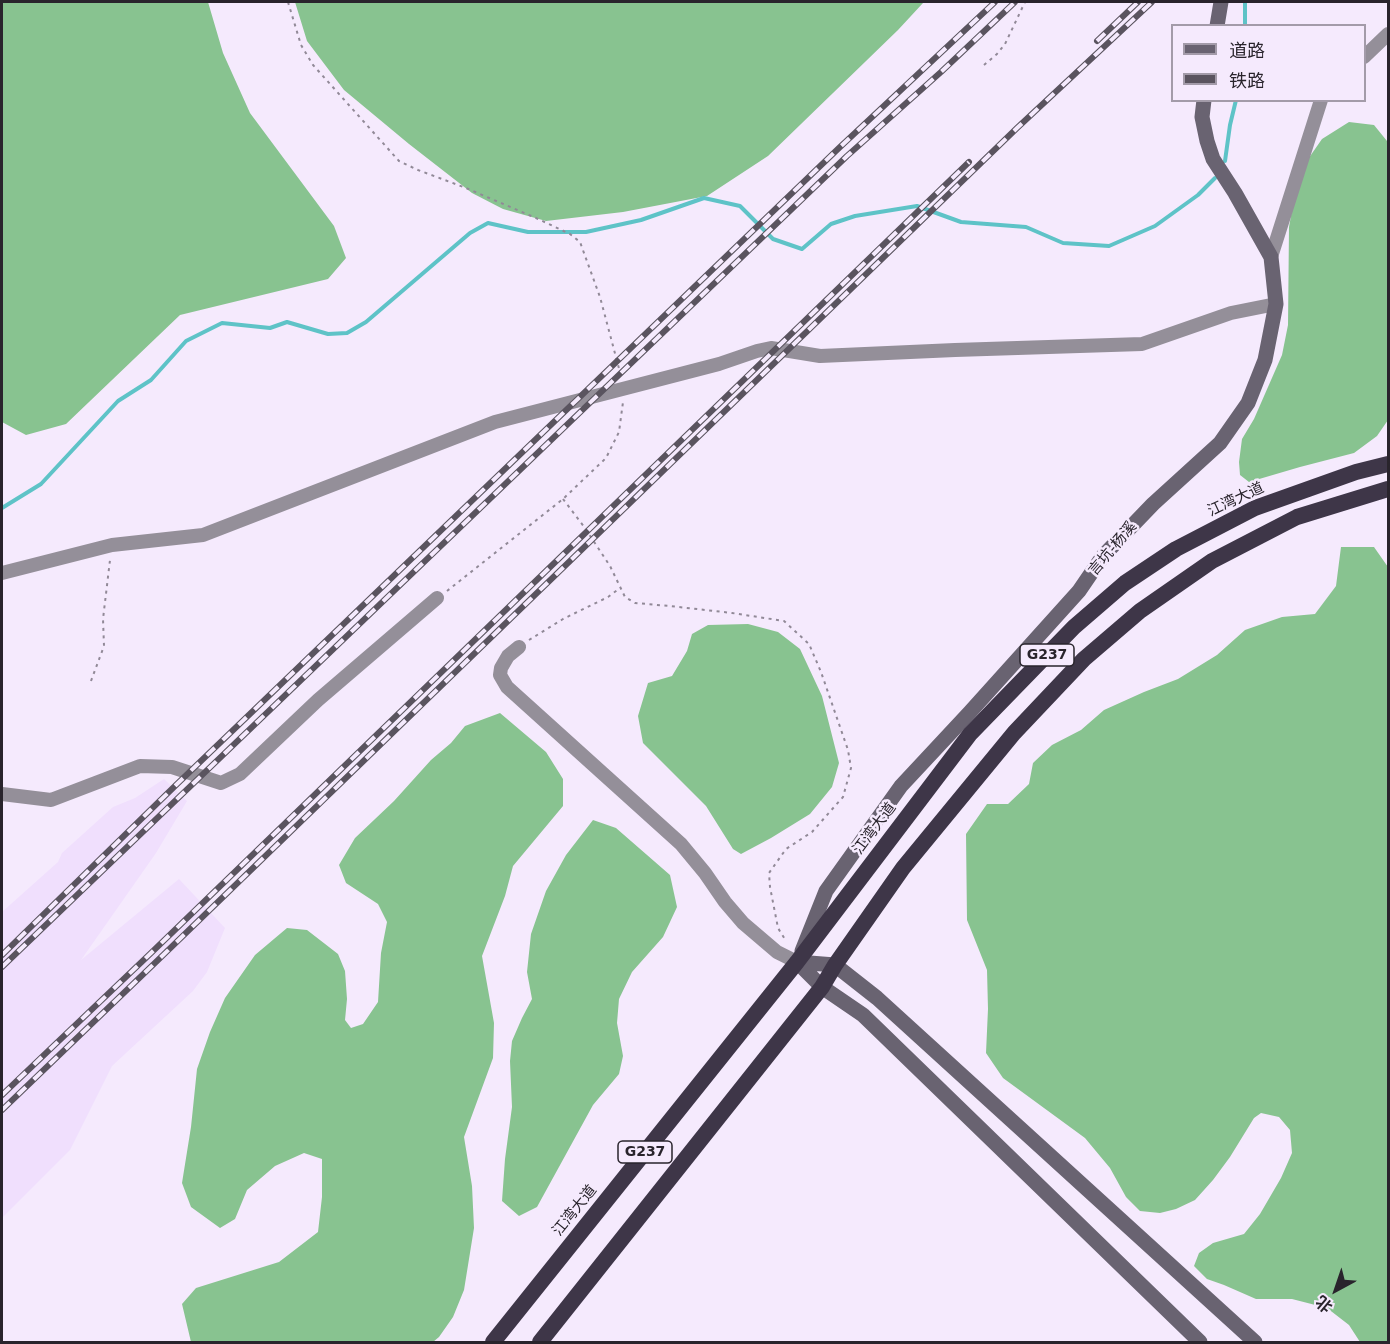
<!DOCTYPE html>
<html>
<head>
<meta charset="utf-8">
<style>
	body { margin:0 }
	#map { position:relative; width:1390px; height:1344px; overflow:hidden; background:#f5eafd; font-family:"DejaVu Sans","Noto Sans SC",sans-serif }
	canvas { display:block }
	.frame { position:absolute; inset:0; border:3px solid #29242c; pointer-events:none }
	.legend { position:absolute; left:1171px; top:24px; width:195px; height:78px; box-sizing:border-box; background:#f5eafd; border:2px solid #a39ba9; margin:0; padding:8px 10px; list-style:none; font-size:18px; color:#29242c }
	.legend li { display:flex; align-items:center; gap:12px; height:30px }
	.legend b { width:30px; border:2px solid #a39ba9 }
	.north { position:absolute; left:1306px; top:1260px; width:60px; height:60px; -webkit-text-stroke:4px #f5eafd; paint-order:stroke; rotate:220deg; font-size:16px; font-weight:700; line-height:24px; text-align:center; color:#29242c }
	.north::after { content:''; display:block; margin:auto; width:21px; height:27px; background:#29242c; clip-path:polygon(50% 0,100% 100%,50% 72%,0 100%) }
</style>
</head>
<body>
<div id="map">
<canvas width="1390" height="1344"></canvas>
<div class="frame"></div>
<ul class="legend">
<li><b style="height:8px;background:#696371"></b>道路</li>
<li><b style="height:8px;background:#5a545f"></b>铁路</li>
</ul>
<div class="north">北</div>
</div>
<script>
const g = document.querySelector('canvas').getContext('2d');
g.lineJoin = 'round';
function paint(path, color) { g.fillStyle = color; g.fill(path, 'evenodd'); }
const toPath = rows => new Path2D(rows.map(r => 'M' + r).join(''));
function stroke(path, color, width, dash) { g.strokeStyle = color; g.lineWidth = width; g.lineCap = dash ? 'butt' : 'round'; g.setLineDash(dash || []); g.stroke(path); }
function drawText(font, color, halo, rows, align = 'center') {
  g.font = font + ' "DejaVu Sans","Noto Sans SC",sans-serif'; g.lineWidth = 5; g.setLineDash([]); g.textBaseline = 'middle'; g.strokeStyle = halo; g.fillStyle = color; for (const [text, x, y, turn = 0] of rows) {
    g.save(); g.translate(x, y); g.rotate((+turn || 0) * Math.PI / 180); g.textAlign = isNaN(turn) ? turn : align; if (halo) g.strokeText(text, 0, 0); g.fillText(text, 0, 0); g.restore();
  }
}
paint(toPath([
	[164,779,187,801,156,853,81,960,179,879,225,928,207,972,193,991,112,1066,70,1150,2,1218,2,912,58,862,62,853,113,807,135,798]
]), '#f0dffd');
paint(toPath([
	[2,2,208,2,223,53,250,113,334,226,346,258,328,279,180,315,66,424,26,435,2,422],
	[295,2,922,2,923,3,898,30,768,156,707,196,623,212,546,221,503,209,472,193,409,144,344,90,307,41],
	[1349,122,1374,125,1387,141,1388,144,1388,420,1377,436,1354,453,1300,467,1249,482,1240,475,1239,462,1242,439,1254,419,1282,355,1288,325,1289,227,1295,193,1306,162,1322,139],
	[1341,547,1374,547,1388,567,1388,1342,1360,1342,1349,1325,1327,1308,1292,1299,1256,1299,1224,1285,1207,1279,1194,1266,1199,1253,1213,1243,1244,1234,1260,1214,1281,1178,1292,1153,1290,1130,1279,1117,1261,1113,1254,1118,1230,1157,1213,1180,1195,1200,1176,1209,1160,1213,1140,1211,1126,1197,1110,1168,1085,1138,1003,1078,986,1053,988,1009,987,970,967,920,966,834,987,804,1008,804,1029,784,1033,763,1052,745,1081,730,1104,710,1144,692,1178,679,1217,655,1245,630,1282,617,1315,614,1336,586],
	[748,624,778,632,800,649,822,696,839,763,832,787,810,814,771,838,741,854,733,849,706,806,643,743,638,716,648,683,672,676,687,651,692,634,708,625],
	[500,713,546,752,563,779,563,806,513,866,505,896,482,956,494,1023,493,1058,464,1137,472,1186,474,1228,464,1290,453,1317,439,1337,433,1342,191,1342,182,1304,196,1288,279,1262,318,1232,322,1197,322,1159,304,1153,275,1166,247,1190,235,1219,220,1228,191,1207,182,1183,191,1127,197,1069,210,1032,225,998,255,955,287,928,307,930,338,954,345,971,347,999,345,1020,351,1028,363,1024,378,1002,381,953,387,922,378,904,346,883,339,865,355,838,394,801,431,760,451,743,465,726],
	[593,820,616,828,670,875,677,907,663,937,632,972,619,999,617,1023,623,1056,619,1074,593,1105,537,1207,519,1216,502,1201,505,1159,512,1107,510,1061,512,1041,522,1018,532,999,527,972,531,934,546,891,566,855]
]), '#88c390');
stroke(toPath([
	[1245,26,1245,2],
	[1225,161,1230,125,1236,100],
	[2,508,41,484,118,401,151,380,186,341,222,323,270,328,287,322,328,334,347,333,366,322,470,233,488,223,528,232,586,232,641,220,704,198,740,206,773,239,802,249,831,224,855,216,917,206,961,222,1026,227,1063,243,1109,246,1155,226,1198,195,1215,178]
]), '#5ec3c7', 4);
stroke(toPath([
	[288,2,301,45,313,65,399,161,418,170,466,188,536,218,570,234,580,242,600,297,621,376],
	[984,65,997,54,1005,44,1025,2],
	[563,499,585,528,610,566,625,597,635,603,670,606,732,613,784,621,809,644,821,672,848,750,851,768,843,797,812,832,786,849,769,873,770,887,778,928,786,941],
	[447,591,563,499,606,458,619,432,623,402],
	[529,640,563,619,608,597,620,588],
	[91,681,104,646,103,619,110,560]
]), '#918997', 2, [3, 4.5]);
stroke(toPath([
	[1364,57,1388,34],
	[1271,257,1321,100],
	[2,573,112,545,203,535,495,422,719,364,757,351,771,348,820,356,955,350,1142,344,1231,313,1276,304],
	[519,647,508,656,501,668,500,675,507,687,681,844,705,873,725,902,743,923,777,952,797,962],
	[2,794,51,800,140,766,172,767,221,783,240,774,318,700,437,598]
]), '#948f99', 14);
stroke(toPath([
	[1217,26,1221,2],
	[802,951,826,891,901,786,970,712,1079,591,1103,556,1153,504,1220,443,1248,403,1265,360,1276,304,1271,257,1235,193,1213,159,1207,141,1202,117,1204,100],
	[797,962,835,965,877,998,1255,1342],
	[797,962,822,987,863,1015,1200,1342]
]), '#696371', 15);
stroke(toPath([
	[493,1342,797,962,970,734,1074,627,1125,583,1176,549,1255,508,1356,472,1388,464],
	[540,1342,822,987,835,965,903,868,1014,733,1084,659,1140,611,1212,561,1297,517,1388,489]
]), '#3e3648', 16);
const rail = toPath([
	[1097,41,1138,2],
	[2,955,176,785,840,147,995,2],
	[2,967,847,156,941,72,1015,2],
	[2,1095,151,953,969,162],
	[2,1110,158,960,1017,128,1152,2]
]);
stroke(rail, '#5a545f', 6);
stroke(rail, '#f5eafd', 4, [11]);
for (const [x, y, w] of [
	[1047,655,54],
	[645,1152,54]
]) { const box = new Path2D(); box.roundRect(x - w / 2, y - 11, w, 22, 4.5); g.fillStyle = '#f5eafd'; g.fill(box); stroke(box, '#29242c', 1.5); }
drawText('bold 14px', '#29242c', null, [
	["G237",1047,655],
	["G237",645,1152]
]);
drawText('15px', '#29242c', '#f5eafd', [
	["江湾大道",1236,500,-25],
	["言坑-杨溪",1113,549,-50],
	["江湾大道",875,829,-53],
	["江湾大道",575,1211,-51]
]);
</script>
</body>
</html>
